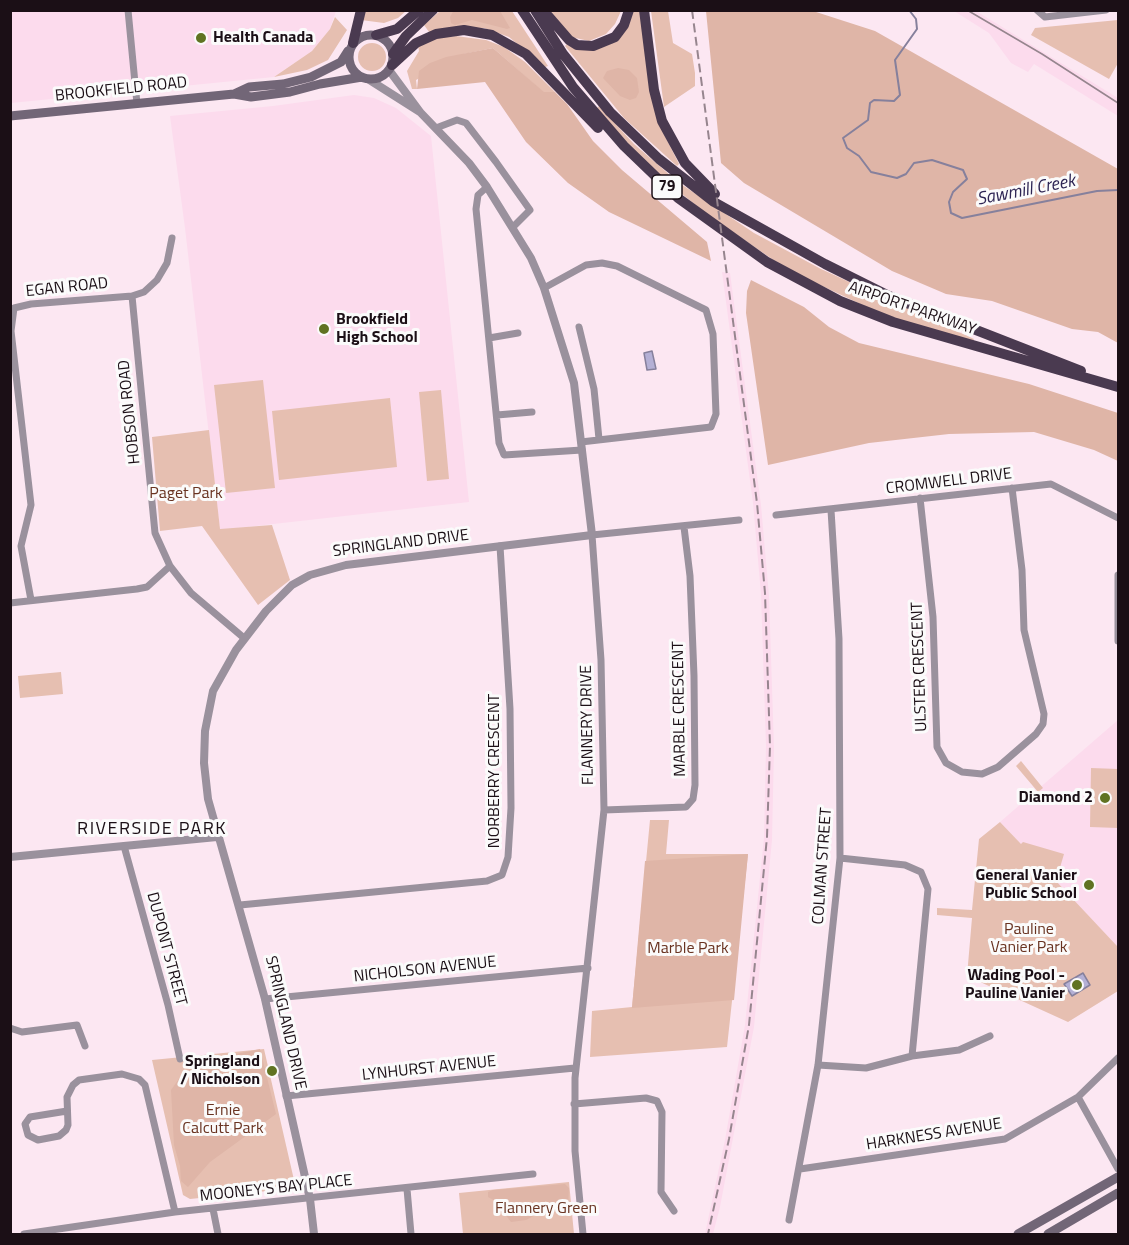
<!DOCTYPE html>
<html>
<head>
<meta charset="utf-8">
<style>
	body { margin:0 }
	#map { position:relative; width:1129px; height:1245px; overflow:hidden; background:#fce7f2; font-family:"Titillium Web",sans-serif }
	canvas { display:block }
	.frame { position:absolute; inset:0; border:12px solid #1b0f16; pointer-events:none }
</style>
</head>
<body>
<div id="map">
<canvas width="1129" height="1245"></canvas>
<div class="frame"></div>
</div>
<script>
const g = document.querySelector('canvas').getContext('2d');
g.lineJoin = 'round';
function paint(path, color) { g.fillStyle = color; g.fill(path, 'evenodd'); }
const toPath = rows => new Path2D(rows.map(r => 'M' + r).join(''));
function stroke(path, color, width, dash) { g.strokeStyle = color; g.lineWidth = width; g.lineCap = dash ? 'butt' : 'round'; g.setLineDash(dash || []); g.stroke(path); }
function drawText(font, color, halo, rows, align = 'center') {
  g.font = font + ' "Titillium Web",sans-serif'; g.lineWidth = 6; g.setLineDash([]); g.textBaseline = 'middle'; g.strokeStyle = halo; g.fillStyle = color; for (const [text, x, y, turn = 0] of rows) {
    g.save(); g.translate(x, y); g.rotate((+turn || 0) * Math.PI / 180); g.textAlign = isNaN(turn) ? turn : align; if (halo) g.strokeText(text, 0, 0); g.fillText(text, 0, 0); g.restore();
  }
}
paint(toPath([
	[11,11,336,11,330,29,312,51,274,77,11,103],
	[954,11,976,11,1118,98,1118,116,1034,64,1028,72,1011,63,989,33],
	[354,95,374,98,396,108,431,136,469,502,220,530,185,228,170,116,273,106],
	[722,272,730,273,761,505,769,596,774,748,772,840,754,1027,720,1207,713,1234,705,1234,725,1140,745,1025,764,838,766,746,761,594,753,503],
	[1118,720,1118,947,1000,822]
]), '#fcdbed');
paint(toPath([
	[365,11,406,11,398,18,384,23,361,20],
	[440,11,512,11,548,66,545,67,509,37,484,28,429,32,424,25],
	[550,11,621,11,615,24,606,34,589,41,571,37],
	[632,11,640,11,661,128,679,164,677,166,624,118,565,46,567,44,588,50,608,45],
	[651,11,668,11,673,43,692,54,695,73,695,86,664,107],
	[335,17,347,30,328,60,307,70,274,77,312,51,330,29],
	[1118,20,1118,63,1109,79,1031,35,1035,28],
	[456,36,486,40,504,47,525,62,555,92,544,93,493,48,464,54,416,80,417,89,412,89,407,71,419,51,418,46,434,38],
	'358 57a14 14 0 1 1 28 0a14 14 0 1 1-28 0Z',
	[599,106,634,144,678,182,754,233,821,269,974,339,973,342,884,315,788,270,705,213,669,183,632,148,596,109],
	[263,380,275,488,226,493,214,385],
	[441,390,449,479,427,481,419,392],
	[390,398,397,467,279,480,272,411],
	[209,430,220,529,272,525,290,580,258,605,202,526,160,531,152,437],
	[61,672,63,694,20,698,18,676],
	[1021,761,1043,788,1038,792,1016,766],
	[1091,768,1118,769,1118,828,1090,827],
	[650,820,669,820,666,854,748,854,727,1047,590,1057,592,1011,632,1007],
	[1000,822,1021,844,1023,842,1064,854,1056,881,1118,947,1118,991,1068,1022,967,976,972,918,937,915,937,908,972,910,979,839],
	[264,1049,294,1180,292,1186,287,1189,190,1199,183,1195,152,1060],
	[569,1182,574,1234,463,1234,459,1193]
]), '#e6bfb1');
paint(toPath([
	[454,10,500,11,510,28,507,29,472,20,455,25,451,23,450,17],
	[706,11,813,11,875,31,1118,169,1118,343,1098,332,1072,329,992,301,946,294,892,271,744,183,721,163],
	[493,48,544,92,555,92,567,104,593,141,622,170,707,242,711,261,609,212,568,183,526,142,485,82,417,89,419,71,430,63,446,57],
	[618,68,629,70,637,78,639,92,636,98,630,100,620,96,603,78,607,71],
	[751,280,804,307,829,327,859,343,1029,384,1118,413,1118,461,1094,450,1034,432,949,434,869,443,768,465,746,313,747,291],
	[748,854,734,1000,632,1008,645,861],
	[260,1049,276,1114,210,1162,188,1187,181,1181,180,1166,174,1145,171,1090,183,1073,197,1062],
	[565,1184,569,1188,568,1209,559,1213,555,1209,547,1209,526,1220,511,1222,495,1201,488,1197,488,1192,493,1190]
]), '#dfb5a7');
const water = toPath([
	[652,351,656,369,647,370,644,353,652,351],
	[1083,973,1090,985,1072,996,1064,984,1083,973]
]);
paint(water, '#b4b0d5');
stroke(water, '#86809c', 1.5);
stroke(toPath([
	[909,10,916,19,917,29,895,60,900,95,894,101,874,100,870,103,868,120,843,138,847,148,859,156,871,172,897,178,906,174,914,163,932,160,963,170,967,179,953,192,949,202,951,213,962,218,1097,191,1118,190]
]), '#86809c', 2);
stroke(toPath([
	[128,10,137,104],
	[1037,10,1045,17,1106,10],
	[436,128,457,120,466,123,496,162,530,210,513,227],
	[487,187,478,195,476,209,499,443,504,455,582,450],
	[544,288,586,265,602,263,617,266,706,310,713,334,716,414,711,427,581,442],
	[132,296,155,533,170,566,191,593,244,638],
	[579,327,594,389,599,439],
	[489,338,518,333],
	[497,415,532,412],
	[920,498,933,617,937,747,946,763,962,772,982,774,998,767,1036,734,1043,724,1044,714,1024,630,1022,570,1012,488],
	[776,515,1051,484,1118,518],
	[1118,575,1118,641],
	[31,600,21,546,31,505,11,331,14,308,31,304,132,296,144,292,157,280,167,263,172,238],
	[10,603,137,589,147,587,170,566],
	[604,810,686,807,693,799,695,785,694,676,690,576,684,527],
	[124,846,168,1005,180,1059],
	[840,858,905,865,921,872,928,889,912,1056],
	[240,905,487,881,502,875,508,857,511,808,510,709,500,546],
	[265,999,588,968],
	[10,1028,22,1032,77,1025,85,1046],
	[818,1065,866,1068,912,1056,959,1050,990,1036],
	[286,1096,575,1068],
	[1078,1097,1118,1169],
	[574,1104,646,1098,657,1101,662,1112,661,1192,674,1211],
	[67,1111,30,1117,25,1124,28,1135,38,1140,59,1136,66,1130,68,1125,67,1097,73,1085,79,1080,122,1074,139,1079,145,1085,175,1212],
	[800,1169,1005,1139,1078,1097,1118,1058],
	[407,1189,411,1234],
	[213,1209,218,1234],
	[789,1220,818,1065,840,858,839,639,831,510],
	[24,1234,175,1212,533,1174],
	[583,1234,575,1151,575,1078,604,810,601,660,592,535,739,520]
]), '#9a919d', 7);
stroke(toPath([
	[368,79,420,112],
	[10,857,217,837],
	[314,1234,310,1199,265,999,208,799,204,763,205,731,213,691,236,650,266,611,292,585,310,575,346,565,592,535,574,383,544,288,531,258,487,187,469,163,420,112,389,70]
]), '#9a919d', 8);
stroke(toPath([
	'349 57a22 22 0 1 1 44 0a22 22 0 1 1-44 0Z',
	[234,94,249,87,283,84,311,77,341,62,348,51],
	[10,116,234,94,251,97,290,92,320,84,362,77],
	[1018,1234,1118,1177],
	[1048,1234,1118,1193]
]), '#726677', 9);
stroke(toPath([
	[522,10,573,87,624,146,678,198,767,262,840,301,893,322,1118,387],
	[535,10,563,54,610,112,659,159,714,202,825,264,889,296,1081,371],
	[543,10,569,40,577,45,593,46,615,37,624,25,629,10],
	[644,10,654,90,662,121,685,163,715,194],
	[376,35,397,29,419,10],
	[353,43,361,10],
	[393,54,406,36,433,10],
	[392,65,416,43,436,34,464,30,492,35,526,54,598,128]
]), '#4a3a50', 10);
stroke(toPath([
	[967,10,1042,54,1118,103]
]), '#96858e', 1.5);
stroke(toPath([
	[692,10,757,503,765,593,770,746,767,837,749,1025,729,1139,708,1234]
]), '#96858e', 2, [9, 4.5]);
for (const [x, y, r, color] of [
	[201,38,6,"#607322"],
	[324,329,6,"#607322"],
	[1105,798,6,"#607322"],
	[1089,885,6,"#607322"],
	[1077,985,6,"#607322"],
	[272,1071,6,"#607322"]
]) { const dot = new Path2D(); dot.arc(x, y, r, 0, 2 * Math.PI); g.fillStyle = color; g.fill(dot); stroke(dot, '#fbfbfb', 2); }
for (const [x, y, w] of [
	[667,187,30]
]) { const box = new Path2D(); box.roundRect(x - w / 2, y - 12, w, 24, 4.5); g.fillStyle = '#fbfbfb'; g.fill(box); stroke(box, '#1b0f16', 1.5); }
drawText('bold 15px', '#1b0f16', null, [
	["79",667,187]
]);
drawText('bold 16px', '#1b0f16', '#fbfbfb', [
	["Health Canada",213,38,"left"],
	["Brookfield",336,320,"left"],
	["High School",336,338,"left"],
	["Diamond 2",1093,798],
	["General Vanier",1077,876],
	["Public School",1077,894],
	["Wading Pool -",1065,976],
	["Pauline Vanier",1065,994],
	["Springland",260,1062],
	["/ Nicholson",260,1080]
], 'right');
drawText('16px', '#1b0f16', '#fbfbfb', [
	["BROOKFIELD ROAD",121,90,-6],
	["EGAN ROAD",67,288,-6],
	["AIRPORT PARKWAY",912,309,19],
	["HOBSON ROAD",130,412,-96],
	["CROMWELL DRIVE",949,482,-7],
	["SPRINGLAND DRIVE",401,544,-7],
	["ULSTER CRESCENT",920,667,-92],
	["MARBLE CRESCENT",680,709,-91],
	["FLANNERY DRIVE",588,725,-91],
	["NORBERRY CRESCENT",495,771,-90],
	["COLMAN STREET",823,866,-86],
	["DUPONT STREET",166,949,75],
	["NICHOLSON AVENUE",425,970,-6],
	["SPRINGLAND DRIVE",285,1023,77],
	["LYNHURST AVENUE",429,1069,-6],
	["HARKNESS AVENUE",934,1135,-9],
	["MOONEY'S BAY PLACE",276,1189,-6]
]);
drawText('16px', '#693321', '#fbfbfb', [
	["Paget Park",186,494],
	["Pauline",1029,930],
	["Vanier Park",1029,948],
	["Marble Park",688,949],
	["Ernie",223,1111],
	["Calcutt Park",223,1129],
	["Flannery Green",546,1209]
]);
drawText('italic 18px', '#2d2453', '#fbfbfb', [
	["Sawmill Creek",1026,191,-11]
]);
g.letterSpacing = '1.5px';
drawText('18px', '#1b0f16', '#fbfbfb', [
	["RIVERSIDE PARK",152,830]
]);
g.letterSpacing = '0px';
</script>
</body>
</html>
